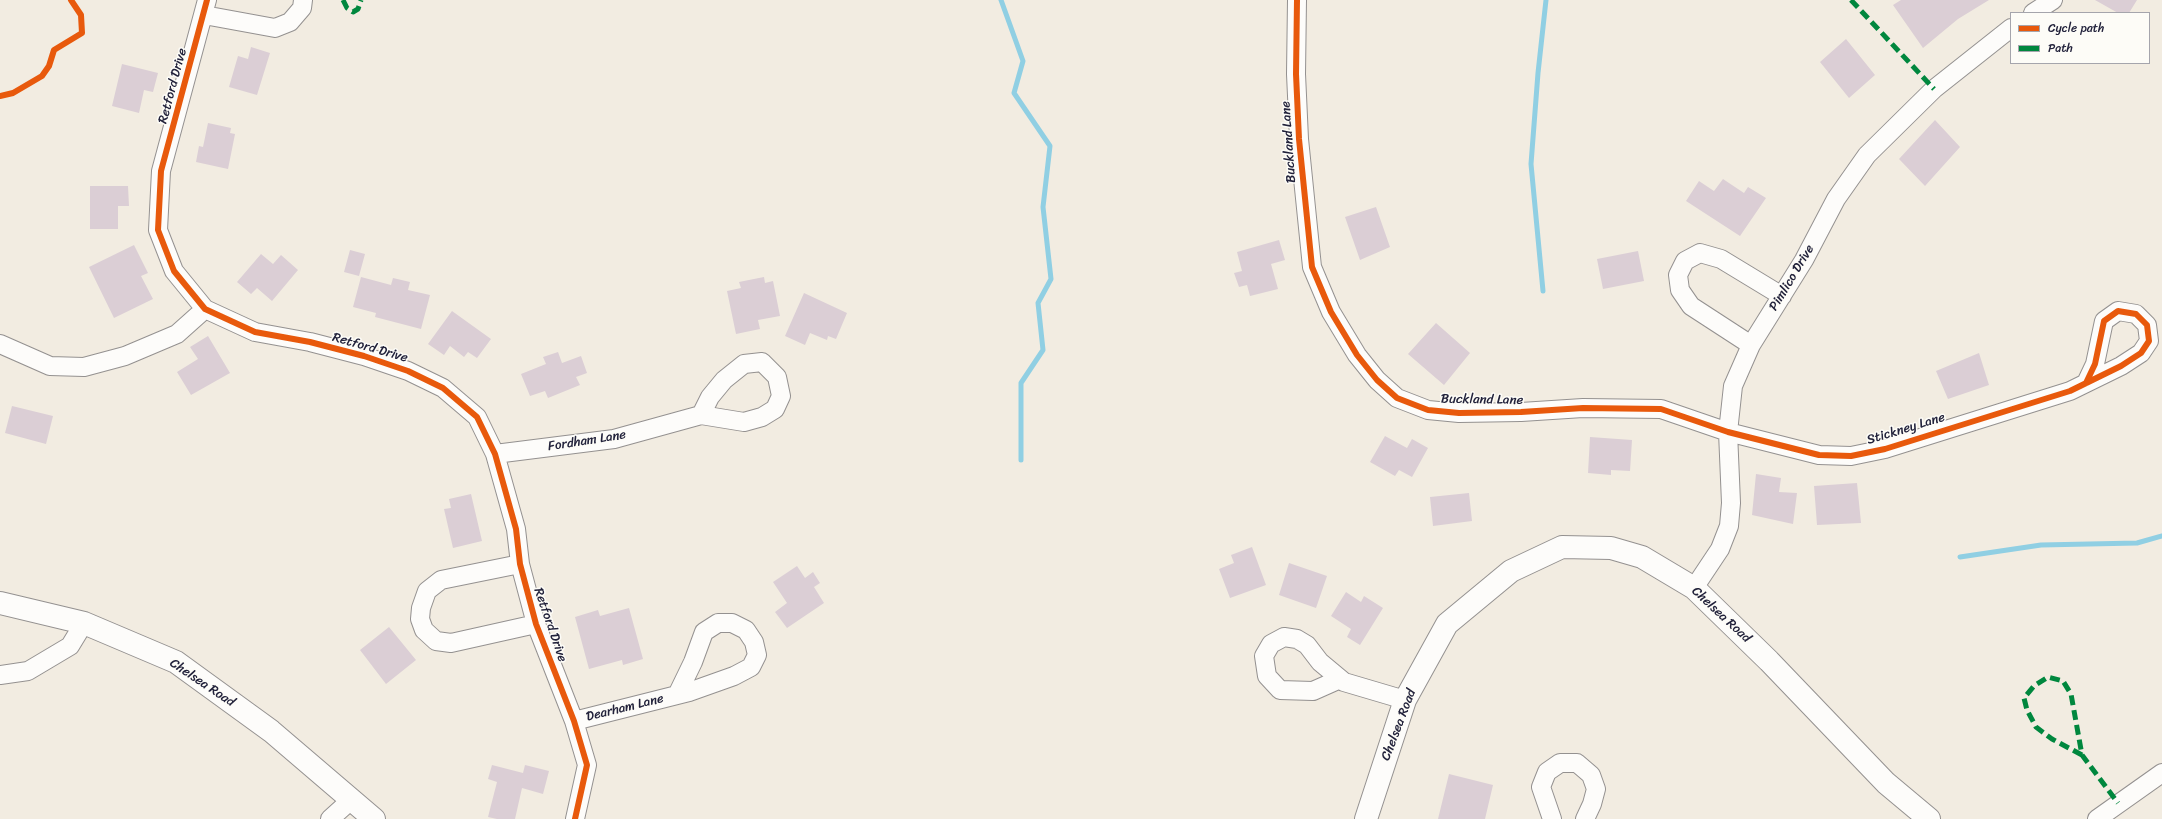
<!DOCTYPE html>
<html>
<head>
<meta charset="utf-8">
<style>
	body { margin:0 }
	#map { position:relative; width:2162px; height:819px; overflow:hidden; background:#f2ece1; font-family:Sriracha,sans-serif }
	canvas { display:block }
	.legend { position:absolute; left:2010px; top:12px; width:140px; height:52px; box-sizing:border-box; background:#fdfcf7; border:1px solid #a5a5ac; margin:0; padding:5px 7px; list-style:none; font-size:12px; color:#22223b }
	.legend li { display:flex; align-items:center; gap:8px; height:20px }
	.legend b { width:20px; border:1px solid #a5a5ac }
</style>
</head>
<body>
<div id="map">
<canvas width="2162" height="819"></canvas>
<ul class="legend">
<li><b style="height:5px;background:#e8590c"></b>Cycle path</li>
<li><b style="height:5px;background:#00873e"></b>Path</li>
</ul>
</div>
<script>
const g = document.querySelector('canvas').getContext('2d');
g.lineJoin = 'round';
const toPath = rows => new Path2D(rows.map(r => 'M' + r).join(''));
function stroke(path, color, width, dash) { g.strokeStyle = color; g.lineWidth = width; g.lineCap = dash ? 'butt' : 'round'; g.setLineDash(dash || []); g.stroke(path); }
function paint(path, color) { g.fillStyle = color; g.fill(path, 'evenodd'); }
function drawText(font, color, halo, rows, align = 'center') {
  g.font = font + ' Sriracha,sans-serif'; g.lineWidth = 3; g.setLineDash([]); g.textBaseline = 'middle'; g.strokeStyle = halo; g.fillStyle = color; for (const [text, x, y, turn = 0] of rows) {
    g.save(); g.translate(x, y); g.rotate((+turn || 0) * Math.PI / 180); g.textAlign = isNaN(turn) ? turn : align; if (halo) g.strokeText(text, 0, 0); g.fillText(text, 0, 0); g.restore();
  }
}
stroke(toPath([
	[1001,0,1023,61,1014,93,1050,146,1043,207,1051,279,1038,303,1043,350,1021,383,1021,460],
	[1543,291,1531,164,1538,73,1546,0],
	[1960,557,2041,545,2137,543,2162,536]
]), '#90cfe3', 5);
paint(toPath([
	[1901,0,1989,0,1958,19,1923,48,1893,5],
	[2095,0,2137,0,2129,13,2118,13],
	[1846,39,1875,75,1849,98,1820,62],
	[251,47,270,53,257,95,229,87,238,56,248,59],
	[122,64,158,73,153,92,144,90,139,113,112,106],
	[1935,120,1960,147,1925,186,1899,159],
	[208,123,231,128,230,133,235,134,228,169,196,162,199,146,203,147],
	[1723,179,1744,193,1748,187,1766,198,1740,236,1686,201,1699,181,1714,191],
	[90,186,128,186,129,206,118,206,118,229,90,229],
	[1376,207,1390,247,1360,260,1345,217],
	[1279,240,1285,260,1271,264,1278,289,1250,296,1247,285,1239,287,1234,273,1242,271,1237,252],
	[134,245,148,273,141,276,153,299,114,318,89,267],
	[350,250,365,254,359,276,344,272],
	[1638,251,1644,281,1603,289,1597,259],
	[261,254,273,264,281,255,298,270,272,301,257,288,251,294,237,282],
	[361,277,391,285,393,278,410,282,408,290,430,295,421,329,375,317,376,313,353,307],
	[764,277,765,283,773,281,780,316,758,320,760,329,736,334,727,291,741,288,739,282],
	[804,293,847,313,836,339,828,336,827,340,810,333,805,345,785,336],
	[452,311,491,339,477,358,468,352,464,357,450,346,444,355,428,344],
	[1436,323,1470,353,1444,385,1408,354],
	[208,336,230,373,191,395,177,372,198,359,190,347],
	[558,352,562,363,581,356,587,373,576,377,580,385,548,398,545,391,530,396,521,374,546,364,543,357],
	[1979,353,1989,385,1948,399,1936,371],
	[12,406,53,416,46,444,5,433],
	[1385,436,1407,448,1412,439,1428,448,1412,477,1399,470,1395,476,1370,462],
	[1590,437,1632,440,1630,471,1611,470,1611,475,1588,473],
	[1756,474,1781,478,1779,492,1797,493,1793,524,1752,515],
	[1857,483,1861,523,1817,525,1814,486],
	[1469,493,1472,521,1433,526,1430,497],
	[471,494,482,541,453,548,444,509,451,508,449,499],
	[1252,547,1266,585,1230,598,1219,569,1234,563,1231,555],
	[1289,563,1327,576,1316,608,1279,595],
	[797,566,805,578,813,572,820,583,814,587,824,603,787,628,775,612,787,603,773,582],
	[1346,592,1361,602,1364,596,1383,608,1360,645,1347,637,1351,629,1331,616],
	[629,608,643,659,623,665,622,660,589,669,575,617,598,610,600,616],
	[389,627,416,660,386,684,360,650],
	[492,765,523,773,525,765,549,771,543,794,522,788,515,819,497,819,488,817,497,782,488,779],
	[1449,774,1493,785,1485,819,1438,819]
]), '#dbced5');
const street = toPath([
	[207,0,161,171,158,230,174,271,205,309,255,332,310,342,364,356,408,371,443,388,477,417,495,454,516,529,520,564,536,624,574,721,587,765,575,819],
	[1297,0,1296,74,1299,139,1312,267,1331,312,1357,355,1377,380,1397,398,1428,410,1459,413,1521,412,1583,408,1661,409,1728,432,1819,455,1851,456,1885,449,2070,391,2121,366,2141,353,2149,341,2147,325,2136,314,2118,311,2104,321,2095,364,2086,383],
	[2033,13,2053,0],
	[204,15,275,28,290,22,302,8,303,0],
	[0,344,50,366,84,367,125,356,177,334,205,309],
	[1751,345,1691,306,1680,290,1678,275,1685,261,1700,253,1721,259,1782,296],
	[495,454,614,439,701,415,744,422,762,417,775,409,781,396,777,377,762,362,744,364,724,380,710,397,701,415],
	[520,564,441,580,427,591,421,608,420,619,424,630,436,641,451,643,536,624],
	[1694,588,1720,549,1729,526,1731,503,1728,432,1733,386,1751,345,1804,260,1836,199,1867,155,1934,89,2011,28],
	[0,675,28,671,70,646,84,623],
	[1340,679,1313,691,1280,690,1267,676,1264,656,1271,644,1284,637,1297,639,1307,645,1320,662,1344,682,1405,700],
	[574,721,689,692,734,676,751,667,757,655,754,642,746,630,732,623,718,623,704,632,693,662,677,695],
	[330,819,351,800],
	[1552,819,1541,787,1547,772,1560,763,1577,763,1591,775,1596,789,1592,804,1585,819],
	[2097,819,2162,773]
]);
const secondary = toPath([
	[0,603,84,623,176,662,271,731,374,819],
	[1366,819,1405,700,1447,624,1511,571,1562,547,1611,548,1642,557,1694,588,1769,661,1886,783,1929,819]
]);
stroke(street, '#949190', 20);
stroke(secondary, '#949190', 24);
stroke(street, '#fdfcfa', 18);
stroke(secondary, '#fdfcfa', 22);
stroke(toPath([
	[343,0,347,8,353,12,358,9,361,0],
	[1851,0,1934,89],
	[2082,755,2052,739,2036,727,2027,710,2024,698,2034,686,2048,677,2063,681,2071,694,2082,755,2118,803]
]), '#00873e', 5, [10, 5]);
stroke(toPath([
	[207,0,161,171,158,230,174,271,205,309,255,332,310,342,364,356,408,371,443,388,477,417,495,454,516,529,520,564,536,624,574,721,587,765,575,819],
	[1297,0,1296,74,1299,139,1312,267,1331,312,1357,355,1377,380,1397,398,1428,410,1459,413,1521,412,1583,408,1661,409,1728,432,1819,455,1851,456,1885,449,2070,391,2121,366,2141,353,2149,341,2147,325,2136,314,2118,311,2104,321,2095,364,2086,383],
	[0,96,13,93,42,76,49,66,54,50,82,33,81,15,71,0]
]), '#e8590c', 6);
drawText('13px', '#22223b', '#fdfcf7', [
	["Retford Drive",173,86,-75],
	["Buckland Lane",1289,142,-94],
	["Pimlico Drive",1792,278,-59],
	["Retford Drive",370,348,16],
	["Buckland Lane",1482,400,1],
	["Stickney Lane",1906,429,-17],
	["Fordham Lane",587,441,-9],
	["Chelsea Road",1721,615,43],
	["Retford Drive",550,625,71],
	["Chelsea Road",202,683,34],
	["Dearham Lane",625,708,-14],
	["Chelsea Road",1399,725,-69]
]);
</script>
</body>
</html>
